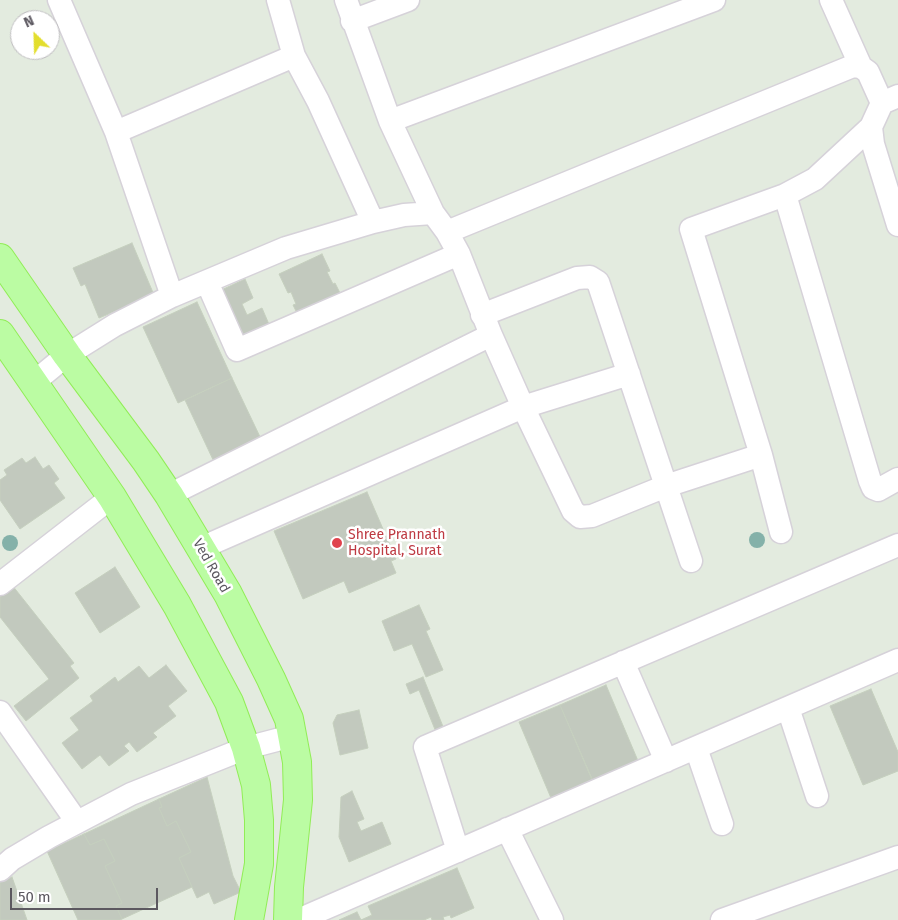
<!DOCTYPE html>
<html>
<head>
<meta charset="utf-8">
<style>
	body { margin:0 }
	#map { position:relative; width:898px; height:920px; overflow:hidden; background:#e3ebdf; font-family:"Fira Sans",sans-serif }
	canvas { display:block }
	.north { position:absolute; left:10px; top:10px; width:50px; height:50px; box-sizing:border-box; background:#fff; border:1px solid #bebcbf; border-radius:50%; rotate:336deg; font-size:14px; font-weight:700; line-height:20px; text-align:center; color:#5c5860 }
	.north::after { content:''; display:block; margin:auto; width:18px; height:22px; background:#e3de2d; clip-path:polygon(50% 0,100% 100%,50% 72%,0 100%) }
	.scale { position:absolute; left:10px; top:888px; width:148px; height:22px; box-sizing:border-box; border:2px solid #5c5860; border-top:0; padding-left:6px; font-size:15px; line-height:18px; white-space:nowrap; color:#5c5860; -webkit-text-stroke:4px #fff; paint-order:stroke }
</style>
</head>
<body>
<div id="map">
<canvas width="898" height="920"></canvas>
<div class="north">N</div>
<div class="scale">50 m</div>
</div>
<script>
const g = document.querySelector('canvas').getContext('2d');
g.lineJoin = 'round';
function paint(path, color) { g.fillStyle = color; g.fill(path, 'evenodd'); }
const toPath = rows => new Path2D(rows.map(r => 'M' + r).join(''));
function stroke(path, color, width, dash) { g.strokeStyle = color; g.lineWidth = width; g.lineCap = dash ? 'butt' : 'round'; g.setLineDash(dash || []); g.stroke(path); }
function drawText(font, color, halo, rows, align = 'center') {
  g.font = font + ' "Fira Sans",sans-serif'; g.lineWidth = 5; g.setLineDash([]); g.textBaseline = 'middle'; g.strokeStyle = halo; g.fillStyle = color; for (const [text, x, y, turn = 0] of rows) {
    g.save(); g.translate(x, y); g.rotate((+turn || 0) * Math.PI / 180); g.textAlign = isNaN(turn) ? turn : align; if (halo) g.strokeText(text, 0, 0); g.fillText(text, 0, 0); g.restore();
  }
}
const building = toPath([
	[132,243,154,295,99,318,85,284,81,286,73,268,132,243],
	[322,254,330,271,327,272,333,284,335,283,342,297,299,317,293,305,296,304,291,292,288,293,279,274,322,254],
	[245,279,253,298,242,304,247,315,262,308,271,329,240,344,215,293,245,279],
	[197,302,232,378,178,403,143,327,197,302],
	[232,378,262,441,215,464,185,400,232,378],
	[35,457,43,469,49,465,59,479,54,483,65,498,20,529,0,500,0,480,7,475,4,470,22,458,26,463,35,457],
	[367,492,396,559,391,561,396,573,349,593,344,581,303,599,274,531,367,492],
	[115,567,140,607,100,633,75,593,115,567],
	[12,585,74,663,70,666,79,678,26,721,14,706,49,679,0,617,0,594,12,585],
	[419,605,430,629,426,631,443,670,426,677,412,644,394,651,382,621,419,605],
	[166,665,187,691,168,706,176,716,153,733,157,737,137,752,129,742,124,746,129,751,109,766,100,755,82,769,62,743,79,730,70,718,93,701,90,696,115,677,118,682,139,666,149,678,166,665],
	[423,677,444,729,436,732,419,690,410,694,406,684,423,677],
	[606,685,641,768,595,787,560,705,606,685],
	[871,689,898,752,898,771,863,785,830,706,871,689],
	[560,705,593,781,551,798,519,722,560,705],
	[359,710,368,748,340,755,333,723,337,715,359,710],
	[207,777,233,876,241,892,214,904,209,892,197,898,179,858,191,852,176,821,167,826,159,808,162,807,159,799,207,777],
	[352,791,364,819,357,822,361,831,382,822,391,844,349,862,339,837,341,797,352,791],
	[159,799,162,807,159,808,167,826,176,821,191,852,179,858,192,887,122,919,116,906,122,903,105,866,115,861,104,839,90,845,84,834,159,799],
	[84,834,90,845,104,839,115,861,105,866,122,903,116,906,122,919,120,920,78,920,47,851,84,834],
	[457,868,474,908,451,918,450,915,443,917,444,920,432,920,431,917,424,920,361,920,372,915,368,906,457,868],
	[12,877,27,920,0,920,0,882,12,877],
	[357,912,361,920,339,920,357,912]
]);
paint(building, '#c2c9be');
stroke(building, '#c5cfbe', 1);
const minor = toPath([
	[59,0,116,132,172,296],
	[278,0,294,56,318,101,373,222],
	[346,0,390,121,433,213,447,232,459,254,491,335,523,407,573,511,580,517,592,516,666,486,761,455],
	[831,0,861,67],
	[352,21,408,0],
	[898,96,882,103,871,127,873,144,898,225],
	[390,121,714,0],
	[116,132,294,56],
	[785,195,870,481,873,488,878,490,898,479],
	[447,232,853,66,861,67,868,72,882,103],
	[207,282,237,350,459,254],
	[482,315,577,278,590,277,598,282,691,561],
	[33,383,67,355,115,325,172,296,286,248,373,222,404,215,433,213],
	[169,495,491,335],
	[781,532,761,455,691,229,785,195,815,179,871,127],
	[201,548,523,407,629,374],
	[0,584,112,497],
	[623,662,666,761],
	[788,708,817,796],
	[0,712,77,822],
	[696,748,722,824],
	[507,829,552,920],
	[458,851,425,747,898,545],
	[0,870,12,859,49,837,131,794,246,748,292,736],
	[298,920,898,660],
	[722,920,898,857]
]);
const major = toPath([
	[0,258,67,355,146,461,169,495,228,594,271,679,289,719,297,762,298,800,289,887,288,920],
	[0,334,112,497,177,605,229,702,246,748,256,785,259,820,259,864,249,920]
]);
stroke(minor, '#d6d2d9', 25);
stroke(major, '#91ed57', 30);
stroke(minor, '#fff', 22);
stroke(major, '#bbfca3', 28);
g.fillStyle = '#84b1a9';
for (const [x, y] of [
	[757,540],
	[10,543]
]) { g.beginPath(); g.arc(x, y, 8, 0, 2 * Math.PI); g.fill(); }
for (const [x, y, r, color] of [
	[337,543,6,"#e0444e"]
]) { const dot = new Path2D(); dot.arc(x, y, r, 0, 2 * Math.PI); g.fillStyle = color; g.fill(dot); stroke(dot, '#fff', 2); }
drawText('14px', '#be3a42', '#fff', [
	["Shree Prannath",348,535],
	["Hospital, Surat",348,551]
], 'left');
drawText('14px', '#5c5860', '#fff', [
	["Ved Road",211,566,60]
]);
</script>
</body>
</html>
